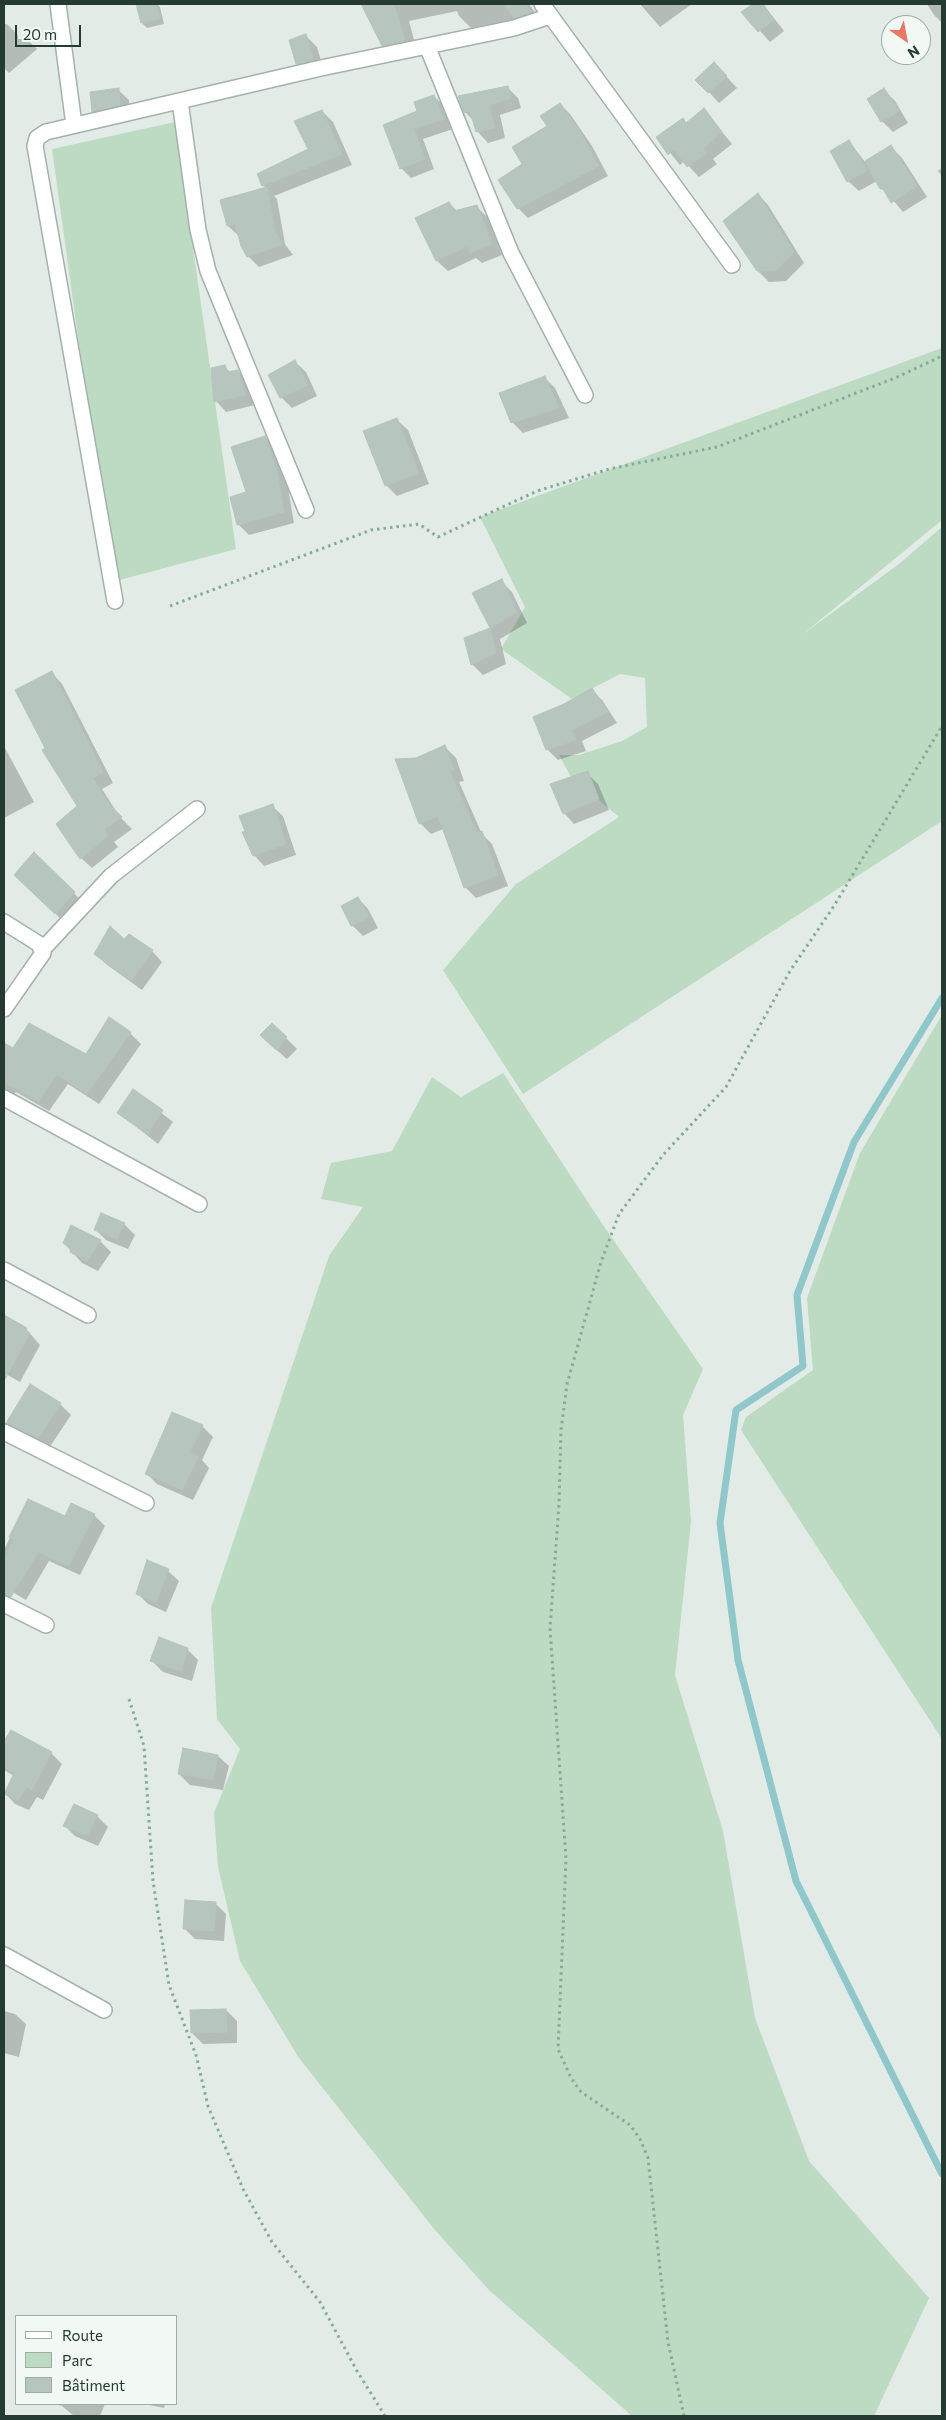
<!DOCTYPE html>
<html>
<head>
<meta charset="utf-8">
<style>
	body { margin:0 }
	#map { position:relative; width:946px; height:2420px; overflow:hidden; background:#e2ebe6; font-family:Commissioner,sans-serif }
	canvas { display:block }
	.frame { position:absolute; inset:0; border:5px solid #243a32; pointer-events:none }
	.legend { position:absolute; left:15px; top:2315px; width:162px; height:90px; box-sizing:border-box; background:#f2f8f4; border:1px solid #a0aca6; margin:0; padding:6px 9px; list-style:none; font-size:15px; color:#243a32 }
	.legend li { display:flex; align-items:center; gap:10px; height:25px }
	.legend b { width:25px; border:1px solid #a0aca6 }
	.north { position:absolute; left:881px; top:15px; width:50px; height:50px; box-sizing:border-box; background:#f2f8f4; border:1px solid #a0aca6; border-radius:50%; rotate:147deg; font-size:14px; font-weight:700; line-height:20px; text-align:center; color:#243a32 }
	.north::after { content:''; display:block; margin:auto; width:18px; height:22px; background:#e57966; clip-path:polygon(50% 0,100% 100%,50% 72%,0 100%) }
	.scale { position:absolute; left:15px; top:25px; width:66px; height:22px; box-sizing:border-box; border:2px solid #243a32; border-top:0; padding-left:6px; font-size:15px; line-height:18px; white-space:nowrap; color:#243a32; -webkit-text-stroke:4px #f2f8f4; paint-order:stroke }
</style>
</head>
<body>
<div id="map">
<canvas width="946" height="2420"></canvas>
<div class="frame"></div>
<ul class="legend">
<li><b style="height:6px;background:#fff"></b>Route</li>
<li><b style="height:14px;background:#bddac2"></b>Parc</li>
<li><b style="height:14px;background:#b7c5bf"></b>Bâtiment</li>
</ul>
<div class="north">N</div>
<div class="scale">20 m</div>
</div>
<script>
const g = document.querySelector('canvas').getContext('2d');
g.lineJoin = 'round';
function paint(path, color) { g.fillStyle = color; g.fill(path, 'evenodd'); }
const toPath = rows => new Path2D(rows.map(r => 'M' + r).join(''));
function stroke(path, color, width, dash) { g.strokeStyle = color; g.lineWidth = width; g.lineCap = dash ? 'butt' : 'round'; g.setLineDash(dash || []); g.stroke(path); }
paint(toPath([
	[175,122,236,549,112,582,52,149],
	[942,348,942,520,803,634,899,564,942,527,942,821,523,1094,443,970,516,884,619,817,571,777,559,755,579,755,622,741,647,727,645,678,620,674,572,699,501,649,525,607,480,517],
	[942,1015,942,1739,741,1430,746,1417,813,1370,807,1298,860,1153],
	[503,1073,603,1225,703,1369,683,1415,691,1521,675,1675,723,1831,755,2018,809,2161,929,2298,874,2416,632,2416,489,2290,435,2230,299,2058,240,1961,218,1867,214,1813,240,1749,217,1719,211,1608,329,1256,363,1207,321,1199,331,1163,392,1151,432,1077,461,1097]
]), '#bddac2');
paint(toPath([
	[147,4,157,4,160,7,164,24,147,28,142,23,138,6],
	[363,4,529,4,545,27,529,32,526,28,474,31,459,16,457,11,409,21,418,55,397,60,383,45],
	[640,4,692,4,660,27],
	[755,4,763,4,784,31,770,42,743,12],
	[927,4,942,4,942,23,934,15],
	[4,24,7,24,18,35,18,39,27,39,37,49,9,73,4,68],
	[306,36,317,47,324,71,307,74,297,64],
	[725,75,737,88,719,103,709,92],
	[507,87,518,98,521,108,500,115,505,138,488,143,478,132,474,121,465,112],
	[118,90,129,100,130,116,104,122,93,111],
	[884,90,895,101,908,123,893,132,882,121,869,99],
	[434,96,444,106,453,129,423,139,434,169,411,178,401,168,419,112],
	[560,104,570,114,592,146,608,176,528,218,518,208,524,164],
	[704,110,732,144,713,159,717,164,699,177,684,161,680,165,658,138,683,120,687,124],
	[322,111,333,122,352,165,274,196,277,199,285,244,293,255,259,267,248,256,240,237,228,226,266,188,263,185,310,149],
	[849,141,865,162,891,147,902,158,927,197,903,212,877,181,859,191,848,181],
	[942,168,942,176,938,171],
	[758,194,768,205,804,263,786,281,769,282,758,271],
	[449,203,457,211,477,207,488,218,502,255,482,263,476,258,448,271,437,261,417,218],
	[295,362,306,372,317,396,292,408,281,397],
	[225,367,231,373,238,371,249,382,255,405,226,412,216,401],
	[544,377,555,388,569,418,523,433,512,422],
	[397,420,408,430,429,484,397,496,386,485],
	[265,437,276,448,287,482,294,523,249,535,238,524],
	[501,581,512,592,527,623,500,639,506,664,483,675,472,664,465,638,491,629,474,593],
	[52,673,62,684,113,783,102,789,120,817,132,829,114,842,118,847,92,868,81,858,79,806,47,749],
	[591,689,602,700,617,723,582,741,586,751,558,760,547,749,564,705],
	[4,746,34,802,4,818],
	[445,747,456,758,464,781,459,782,482,834,492,844,508,886,476,898,465,887,443,829,431,834,420,823,416,759],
	[587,773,598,784,609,810,574,824,564,813],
	[272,806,283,816,296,855,264,866,254,855],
	[34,854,85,904,66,924,16,875],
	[358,898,368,909,378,928,363,936,352,925,343,907],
	[123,940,152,951,162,962,142,990,106,964,95,953],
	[272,1024,297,1049,287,1059,272,1046],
	[130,1033,141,1044,99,1104,68,1084,49,1111,16,1092,4,1110,4,1056,9,1048,86,1056],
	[134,1091,173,1122,158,1144,119,1113],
	[124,1224,135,1235,128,1249,106,1240,96,1230],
	[72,1227,101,1242,111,1252,98,1271,82,1263,64,1243],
	[4,1316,26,1329,40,1345,20,1382,4,1373],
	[60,1404,71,1415,49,1448,18,1433,7,1423],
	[202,1426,213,1437,202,1460,209,1468,193,1500,157,1484,147,1474],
	[28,1500,65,1518,94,1515,105,1526,80,1575,49,1561,26,1600,4,1587,4,1550],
	[168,1571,179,1581,166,1612,148,1604,138,1594],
	[187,1649,198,1660,192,1681,163,1672,152,1661],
	[4,1742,51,1753,62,1764,43,1800,37,1797,29,1810,15,1804,5,1793,14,1776,4,1770],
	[184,1750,218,1756,229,1766,223,1790,190,1785,179,1774],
	[97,1816,108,1827,98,1846,75,1836,64,1825],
	[215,1903,226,1914,224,1941,195,1939,184,1928],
	[226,2010,237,2021,237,2043,203,2044,192,2033],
	[4,2011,15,2014,26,2024,19,2057,4,2053],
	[55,2404,105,2404,100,2416,74,2416,62,2406],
	[145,2404,165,2404,164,2408]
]), '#0003');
stroke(toPath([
	[942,998,854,1142,797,1295,803,1366,736,1410,720,1523,738,1660,796,1881,942,2174]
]), '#8fc7cb', 7);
const building = toPath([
	[136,4,156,4,160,19,141,23,136,4],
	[361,4,394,4,405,41,382,46,361,4],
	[503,4,526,4,532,12,514,18,503,4],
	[753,4,763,4,774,20,758,32,741,12,753,4],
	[306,34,314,60,296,64,289,40,306,34],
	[714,62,727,76,708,93,695,80,714,62],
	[508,86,511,98,489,105,495,128,476,132,470,111,464,113,458,96,508,86],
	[119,88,120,105,92,112,90,92,119,88],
	[884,88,899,111,881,122,867,99,884,88],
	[434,95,444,119,414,129,425,159,400,169,383,125,417,111,414,102,434,95],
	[560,103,582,135,599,166,517,209,498,180,522,164,512,147,547,126,540,116,560,103],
	[704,108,722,132,703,148,707,153,687,167,674,149,668,155,656,137,683,118,686,123,704,108],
	[322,110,342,154,262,186,257,174,308,149,294,121,322,110],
	[849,140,867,170,847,182,830,151,849,140],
	[891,145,917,186,891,203,883,189,880,189,865,161,891,145],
	[267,187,275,232,283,244,247,257,241,246,235,224,227,226,220,200,267,187],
	[758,193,794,252,775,271,757,271,723,221,758,193],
	[449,202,454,211,477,205,492,244,470,253,468,246,436,261,415,218,449,202],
	[295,360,308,385,280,398,268,375,295,360],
	[225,365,228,372,238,370,245,395,214,402,211,368,225,365],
	[545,376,559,408,511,423,499,393,545,376],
	[397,418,419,473,385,486,363,431,397,418],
	[265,436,277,471,284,512,237,525,230,497,246,492,231,447,265,436],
	[502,579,517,612,490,628,472,593,502,579],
	[490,628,496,653,471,665,464,638,490,628],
	[52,671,103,772,93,778,110,805,122,817,104,830,108,836,80,859,56,824,77,806,42,750,45,748,15,690,52,671],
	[592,688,608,712,572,730,576,740,546,750,533,717,564,704,592,688],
	[445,745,454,770,450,772,477,833,482,831,498,875,464,888,438,816,419,824,395,759,416,758,445,745],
	[588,771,599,799,563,814,550,784,588,771],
	[273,804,286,844,253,856,242,832,245,831,239,816,273,804],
	[34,852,75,892,55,914,14,875,34,852],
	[358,897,369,917,351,926,341,906,358,897],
	[110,926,124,939,129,934,153,950,131,981,94,954,110,926],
	[109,1017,131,1032,87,1094,57,1074,38,1101,4,1082,4,1043,13,1048,29,1023,86,1054,109,1017],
	[272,1023,287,1037,276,1050,260,1035,272,1023],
	[133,1089,163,1110,147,1134,117,1113,133,1089],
	[101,1213,125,1223,117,1239,94,1230,101,1213],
	[71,1225,101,1240,87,1261,70,1252,71,1249,63,1243,71,1225],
	[4,1315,27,1328,26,1331,30,1333,4,1381,4,1315],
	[30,1384,61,1403,38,1438,6,1423,30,1384],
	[172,1412,203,1425,190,1452,199,1456,182,1490,145,1474,172,1412],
	[28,1499,65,1516,71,1503,95,1514,69,1566,38,1552,11,1597,4,1595,4,1558,14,1539,9,1537,28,1499],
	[147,1560,169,1569,156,1602,136,1594,147,1560],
	[159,1637,188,1648,181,1671,150,1661,159,1637],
	[11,1730,52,1752,32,1790,26,1787,18,1801,4,1794,14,1773,4,1767,4,1741,11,1730],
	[183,1748,218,1755,213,1780,178,1774,183,1748],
	[74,1804,98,1815,87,1836,63,1826,74,1804],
	[185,1900,216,1902,214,1931,183,1929,185,1900],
	[226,2009,227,2032,191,2033,190,2010,226,2009]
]);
paint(building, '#b7c5bf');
stroke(building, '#b5c4bc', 1);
const street = toPath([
	[58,4,74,125],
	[542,4,732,265],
	[427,46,511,253,585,395],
	[180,101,198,230,208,271,306,510],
	[115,601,35,146,37,138,46,132,321,68,514,28,550,16],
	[4,922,39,944,43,953,4,1009],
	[42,950,111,876,197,809],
	[4,1098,199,1204],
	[4,1270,88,1315],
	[4,1432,146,1503],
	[4,1604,46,1625],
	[4,1955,104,2010]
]);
stroke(street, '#a5b2ac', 18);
stroke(toPath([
	[170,606,371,530,419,524,438,537,537,491,609,469,717,447,895,378,942,356],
	[129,1699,144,1746,153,1881,169,1985,196,2055,208,2106,243,2189,272,2242,320,2302,357,2371,385,2416],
	[684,2416,668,2342,648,2158,640,2139,630,2125,581,2092,571,2078,558,2049,566,1859,550,1628,559,1504,561,1430,567,1384,601,1262,619,1214,663,1155,726,1087,790,971,834,906,942,726]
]), '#85ab9c', 3, [2.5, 4]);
stroke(street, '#fff', 15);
</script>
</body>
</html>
